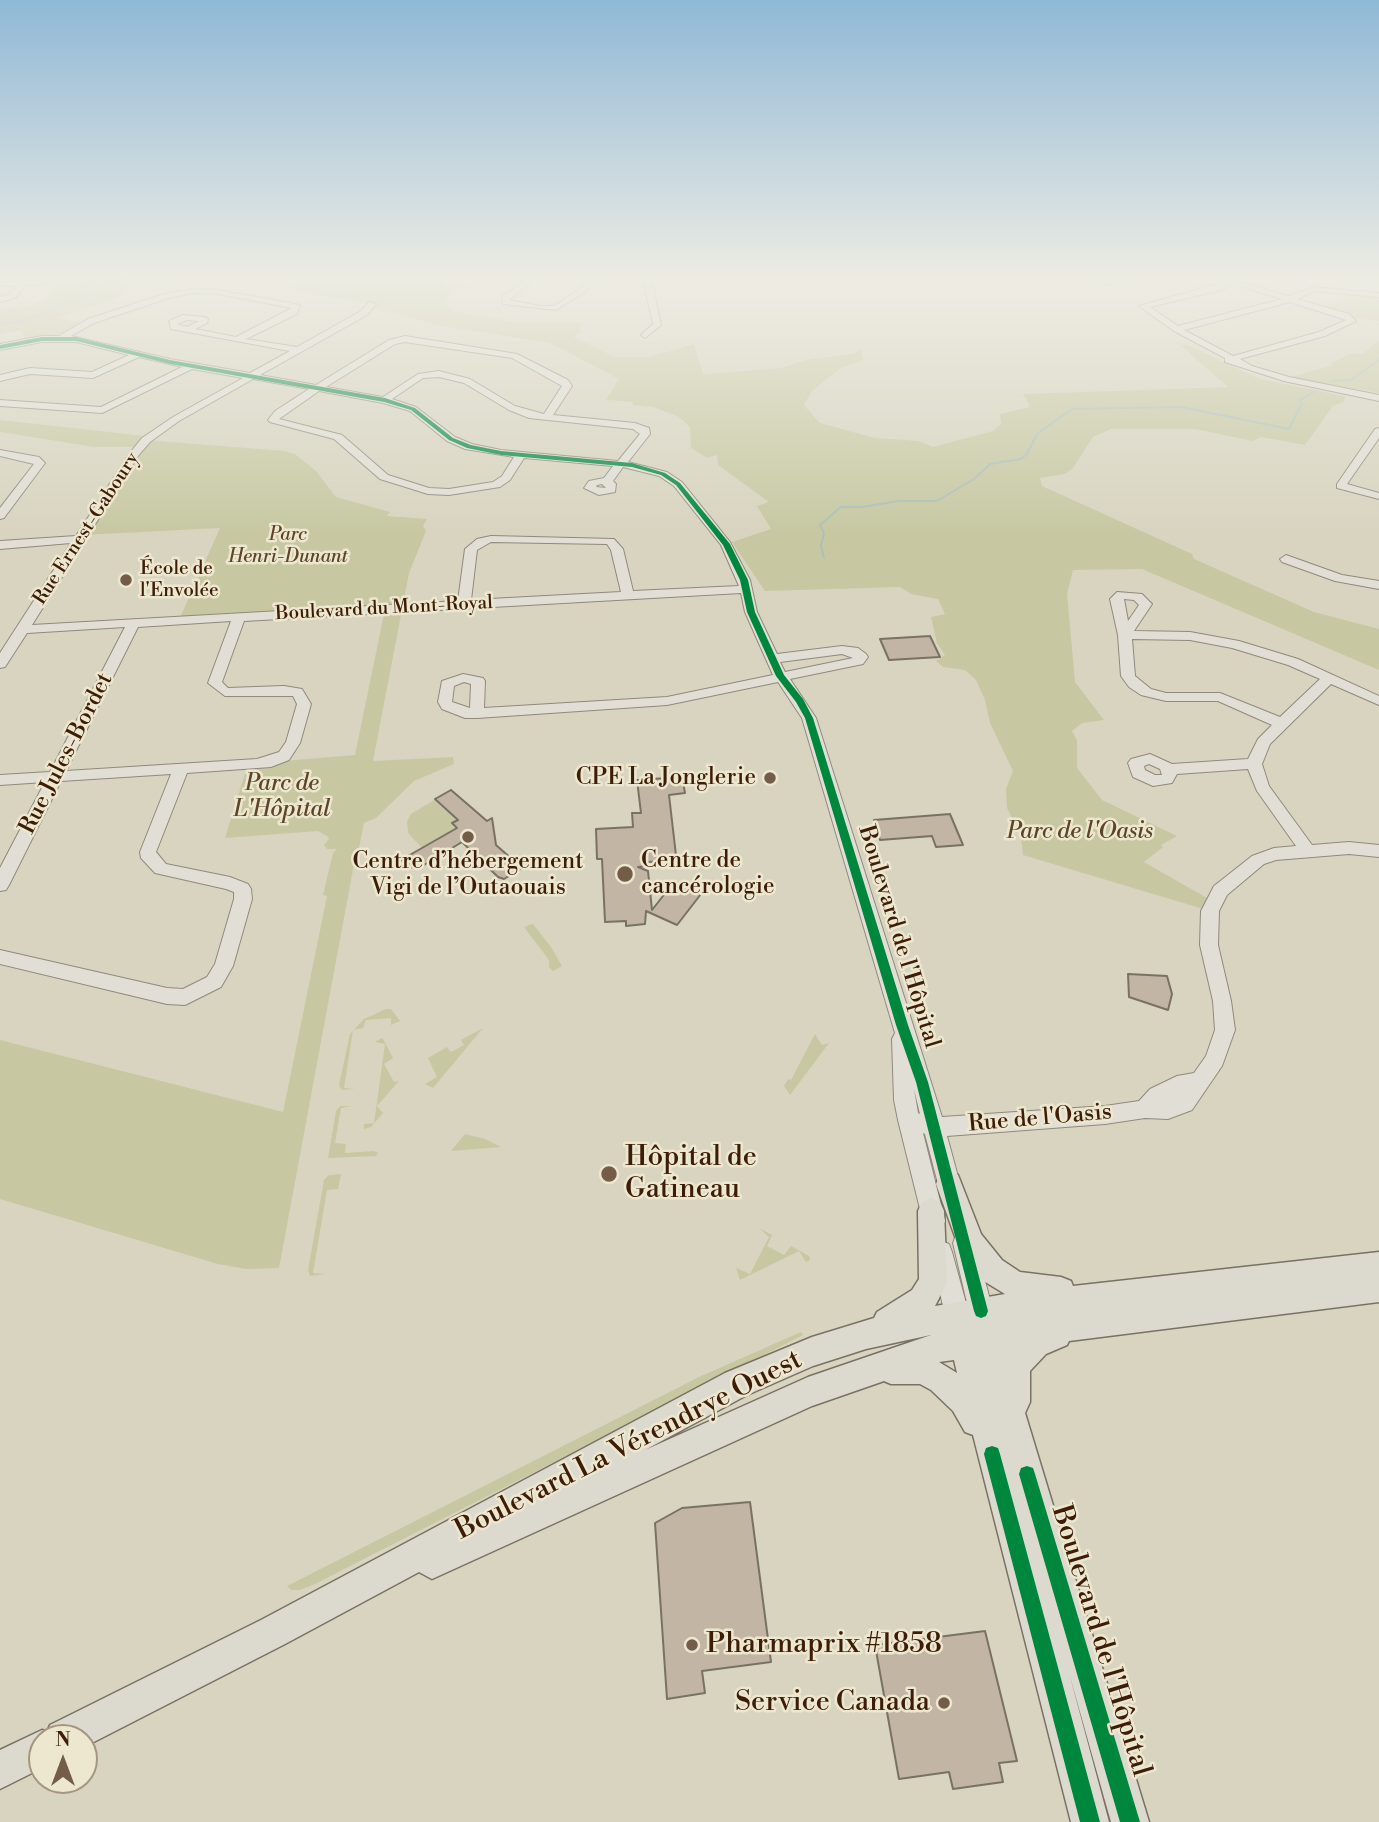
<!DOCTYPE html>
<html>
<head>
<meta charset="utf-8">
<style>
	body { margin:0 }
	#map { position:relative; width:1379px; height:1822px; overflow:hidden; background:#d8d4c0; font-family:"Libre Bodoni",serif }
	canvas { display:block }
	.north { position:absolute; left:28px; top:1724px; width:70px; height:70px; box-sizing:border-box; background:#ede7cf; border:2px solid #a7967f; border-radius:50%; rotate:0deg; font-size:19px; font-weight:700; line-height:28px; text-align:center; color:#3d1d08 }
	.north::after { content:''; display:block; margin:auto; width:24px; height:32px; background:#735d48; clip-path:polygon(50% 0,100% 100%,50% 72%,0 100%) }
</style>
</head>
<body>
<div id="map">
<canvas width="1379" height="1822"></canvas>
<div class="north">N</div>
</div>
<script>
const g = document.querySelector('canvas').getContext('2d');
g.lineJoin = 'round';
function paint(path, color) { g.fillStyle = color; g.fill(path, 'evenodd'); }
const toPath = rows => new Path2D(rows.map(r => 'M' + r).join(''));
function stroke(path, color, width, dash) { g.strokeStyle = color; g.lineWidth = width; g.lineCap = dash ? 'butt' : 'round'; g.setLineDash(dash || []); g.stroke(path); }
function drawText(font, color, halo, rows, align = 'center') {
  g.font = font + ' "Libre Bodoni",serif'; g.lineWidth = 5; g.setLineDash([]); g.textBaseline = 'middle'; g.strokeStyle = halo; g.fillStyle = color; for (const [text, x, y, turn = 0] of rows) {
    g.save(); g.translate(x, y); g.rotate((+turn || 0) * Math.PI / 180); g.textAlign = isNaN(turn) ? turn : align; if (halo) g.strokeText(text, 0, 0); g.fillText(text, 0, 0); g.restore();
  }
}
paint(toPath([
	[141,279,250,279,243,281,224,279,136,284,125,294,114,299,57,318,83,323,60,334,25,339,21,330,0,334,0,310,30,306,45,300,59,284],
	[362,279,443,279,442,286,466,284,443,300,453,311,520,323,579,322,581,332,574,337,615,357,649,357,694,344,703,374,782,368,805,360,854,354,860,349,863,360,841,368,812,391,804,405,820,423,875,438,919,441,933,447,993,431,1001,424,1000,414,1030,407,1023,394,1228,387,1180,345,1188,345,1260,379,1345,396,1344,402,1333,406,1305,445,1261,437,1252,441,1196,429,1111,429,1093,437,1073,468,1065,474,1040,478,1042,486,1192,554,1194,559,1314,612,1379,629,1379,670,1142,569,1073,570,1067,594,1075,682,1104,720,1082,723,1072,731,1077,740,1077,768,1102,800,1177,836,1161,845,1163,847,1144,862,1214,902,1210,911,1023,855,1021,836,1007,808,1006,789,1013,771,990,723,985,700,976,680,965,670,943,667,936,661,945,655,937,643,931,617,945,614,938,599,911,594,900,587,765,591,732,542,771,529,757,506,769,502,718,465,717,455,707,458,691,448,690,427,679,417,653,407,633,405,633,402,606,400,619,379,550,343,437,325,397,313,369,309,371,304,294,291,298,282],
	[1352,293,1371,295,1379,300,1379,321,1349,318,1323,309],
	[1379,341,1379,393,1291,377,1333,365,1331,363,1350,354,1363,353],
	[0,420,100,431,144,436,133,447,94,447,0,432],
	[146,440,284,451,295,454,316,471,336,497,390,512,387,516,427,519,423,526,426,531,409,573,373,761,453,757,454,764,414,781,376,818,364,823,359,848,357,848,279,1268,246,1269,218,1264,0,1199,0,1040,283,1112,327,896,323,895,333,853,337,849,327,849,324,845,329,839,327,836,318,831,225,838,248,764,355,755,385,609,179,620,220,528,83,535],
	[436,799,458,820,457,828,422,848,408,833,407,821,411,814],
	[533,924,551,947,562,966,553,971,549,967,549,960,524,927],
	[386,1009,391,1009,400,1021,391,1025,391,1018,366,1020,363,1028,353,1030,344,1088,355,1089,342,1090,339,1085,350,1034,364,1019],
	[483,1028,433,1088,425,1084,437,1077,428,1058,447,1047,451,1052,464,1045,461,1040],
	[815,1034,822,1045,829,1043,790,1095,784,1086,788,1079,791,1080],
	[382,1038,383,1039,393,1058,384,1064,394,1082,399,1081,377,1106,383,1113,371,1127,364,1129,364,1124,374,1123,385,1044,375,1042],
	[340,1106,352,1106,341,1108,335,1143,346,1144,345,1153,374,1151,378,1153,376,1156,328,1158,336,1111],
	[465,1134,485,1139,501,1147,451,1151],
	[341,1174,338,1189,327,1190,313,1273,326,1274,310,1276,308,1270,324,1180,329,1175],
	[759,1228,772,1235,767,1246,784,1255,791,1246,809,1256,810,1260,806,1262,799,1251,740,1280,736,1268,750,1274,769,1237],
	[801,1332,803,1335,315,1584,300,1590,291,1590,287,1586,699,1377]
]), '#c7c8a2');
stroke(toPath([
	[0,324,24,321,104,289],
	[1331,381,1351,380,1379,360],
	[824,558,821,546,824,533,820,525,841,507,862,507,899,501,937,501,974,479,990,464,1021,459,1027,454,1037,434,1072,409,1181,407,1289,429,1302,403,1300,400,1315,391]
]), '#acc0ba', 2);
const building = toPath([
	[930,636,940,657,889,660,880,639,930,636],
	[682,777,685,793,669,795,677,864,667,865,666,861,647,862,647,866,638,867,648,871,652,910,674,882,701,894,677,925,646,911,645,924,626,926,626,921,605,922,602,859,597,859,596,829,633,827,632,813,641,813,637,780,682,777],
	[451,790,487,821,492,818,496,845,522,868,504,879,498,877,462,842,419,868,416,865,410,868,401,860,457,828,452,823,458,820,435,799,451,790],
	[950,814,963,845,936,847,932,836,880,840,874,820,950,814],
	[1128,974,1167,976,1172,994,1168,1010,1129,997,1128,974],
	[750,1502,771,1662,702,1671,705,1693,667,1699,655,1523,682,1508,750,1502],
	[985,1631,1017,1761,999,1763,1003,1782,953,1789,949,1772,899,1779,875,1645,985,1631]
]);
paint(building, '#c3b5a3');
stroke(building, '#797264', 2);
const minor = toPath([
	[74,279,128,279,26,285,15,298,0,302,0,297,9,294,17,286,0,286,0,282,74,279],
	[522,279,530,279,528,285,509,300,540,306,554,306,581,288,584,279,597,279,590,282,587,291,556,310,503,304,502,296,521,284,522,279],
	[643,279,651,279,661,325,645,338,641,335,653,324,643,279],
	[1116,279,1129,279,1107,285,1103,283,1116,279],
	[1219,279,1240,279,1238,281,1289,296,1313,287,1379,293,1379,297,1314,291,1297,299,1349,314,1356,321,1325,336,1240,359,1252,366,1289,377,1379,395,1379,401,1284,381,1225,362,1225,358,1174,331,1139,306,1224,282,1219,279],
	[1232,284,1282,299,1178,326,1150,307,1221,290,1232,284],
	[1290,302,1346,320,1319,332,1233,356,1184,330,1290,302],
	[1350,279,1379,279,1379,282,1354,281,1350,279],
	[193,289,219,290,300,305,297,314,246,339,297,347,361,311,369,302,376,304,367,315,260,375,316,385,389,340,405,336,517,354,568,380,572,386,553,415,635,423,649,428,650,434,628,462,667,472,682,482,730,542,750,580,757,612,777,654,842,646,858,648,866,654,868,657,863,664,790,679,816,718,942,1117,1105,1106,1139,1101,1150,1089,1177,1076,1194,1073,1206,1056,1215,1030,1213,1001,1200,945,1201,911,1214,886,1252,856,1274,848,1296,846,1257,791,1248,769,1177,774,1172,783,1153,786,1133,777,1128,763,1131,759,1150,754,1172,764,1248,759,1258,739,1272,725,1218,701,1166,701,1141,695,1129,687,1121,676,1118,635,1110,599,1117,592,1142,594,1152,604,1134,631,1190,632,1239,641,1298,659,1379,696,1379,705,1331,684,1270,744,1262,764,1269,786,1312,845,1349,842,1379,845,1379,857,1349,854,1276,860,1264,864,1227,895,1219,911,1218,945,1231,1001,1235,1030,1222,1066,1192,1110,1168,1119,1145,1118,1105,1124,947,1136,963,1195,960,1202,952,1206,944,1202,941,1195,925,1134,923,1133,945,1221,942,1229,934,1232,926,1229,923,1221,898,1120,894,1100,892,1039,895,1033,802,718,778,682,667,705,477,718,465,718,442,709,438,702,442,681,463,674,483,678,485,681,484,708,667,697,773,675,745,612,741,593,244,621,222,682,228,688,284,686,302,689,311,704,300,743,289,760,271,767,187,773,156,852,166,864,230,877,248,884,251,889,252,899,233,966,221,987,185,1005,167,1004,0,964,0,950,167,988,183,989,207,977,215,964,234,899,234,892,226,889,155,873,141,858,140,852,171,774,61,781,9,885,6,890,0,891,0,868,45,782,0,785,0,775,50,772,125,627,27,633,5,667,0,668,0,653,71,543,0,549,0,541,76,536,129,454,142,438,173,417,243,378,192,369,102,413,0,406,0,400,101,407,182,367,139,357,93,378,30,374,0,381,0,375,30,368,92,372,129,355,76,342,42,342,0,350,0,344,42,336,59,336,88,319,164,294,193,289],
	[193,293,219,294,292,308,236,337,195,329,207,323,208,319,204,317,183,315,169,321,171,329,290,351,250,373,170,359,71,336,94,323,169,298,193,293],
	[187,320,199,321,187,327,177,324,187,320],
	[405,342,512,358,562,386,544,414,515,406,470,379,439,371,418,374,383,397,326,387,395,344,405,342],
	[439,377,464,383,509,410,529,418,633,429,640,434,618,461,501,450,472,444,455,437,416,407,392,399,423,378,439,377],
	[253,379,309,389,275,411,268,420,270,422,334,439,380,479,428,494,449,495,500,487,510,480,524,458,613,466,604,478,589,481,584,488,599,495,615,492,616,484,613,481,623,467,659,476,674,486,721,545,739,586,633,591,623,549,614,539,491,536,477,539,465,549,458,601,32,625,138,456,150,442,179,421,253,379],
	[319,391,383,403,410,411,447,441,465,449,514,457,502,476,493,482,449,489,429,488,388,475,342,435,279,419,319,391],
	[602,484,606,488,596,487,597,485,602,484],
	[491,542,607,544,611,550,621,592,471,600,477,550,491,542],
	[1124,599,1134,600,1139,605,1128,621,1124,599],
	[231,621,208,683,225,696,293,696,297,704,286,742,279,752,257,759,66,771,138,627,231,621],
	[1132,639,1190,640,1232,648,1288,665,1320,679,1280,717,1220,693,1166,693,1151,689,1135,676,1132,639],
	[842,654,853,658,785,672,780,662,842,654],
	[464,682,471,684,470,708,452,702,454,686,464,682],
	[1149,764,1160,769,1162,775,1155,775,1145,770,1144,766,1149,764],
	[914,1089,920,1114,918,1113,914,1089],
	[1379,428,1379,438,1347,484,1379,493,1379,499,1337,488,1337,484,1375,429,1379,428],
	[0,450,39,457,45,463,4,518,0,519,0,508,34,464,0,456,0,450],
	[1286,555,1342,575,1379,581,1379,589,1335,581,1282,562,1280,559,1286,555],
	[964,1232,972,1235,975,1243,993,1311,989,1319,981,1323,973,1319,969,1311,953,1243,956,1235,964,1232],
	[941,1241,949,1244,952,1252,969,1314,965,1322,957,1326,949,1322,945,1314,930,1252,933,1244,941,1241]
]);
const major = toPath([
	[949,1172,958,1175,981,1234,1002,1260,1020,1272,1061,1277,1071,1281,1073,1286,1379,1252,1379,1302,1069,1341,1067,1345,1046,1354,1030,1371,1030,1402,1025,1413,1149,1822,1111,1822,1069,1673,1109,1822,1071,1822,973,1435,965,1432,953,1411,931,1390,920,1384,891,1384,884,1381,812,1406,432,1579,419,1572,285,1644,84,1747,84,1738,42,1738,42,1768,0,1789,0,1750,42,1730,47,1732,50,1725,261,1620,725,1373,812,1337,874,1318,877,1312,912,1290,919,1279,918,1211,922,1202,931,1198,940,1202,944,1211,947,1283,935,1306,1005,1294,982,1280,961,1253,936,1184,940,1175,949,1172],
	[931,1335,808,1377,645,1450,747,1395,813,1366,866,1349,931,1335],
	[954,1360,957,1373,939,1362,954,1360]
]);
stroke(minor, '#90897c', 2);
stroke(major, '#797264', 3);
paint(minor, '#e1dfd5');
paint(major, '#dcdace');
paint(toPath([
	[42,337,76,337,170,360,385,398,415,408,453,438,471,445,501,451,632,463,665,473,680,483,730,544,748,580,755,612,784,675,803,699,813,718,908,1025,928,1082,988,1311,986,1316,981,1318,976,1316,974,1311,916,1082,896,1025,805,718,796,702,776,676,747,612,740,580,723,545,676,485,661,475,632,467,501,455,467,448,449,440,411,410,384,402,170,364,76,341,42,341,0,349,0,345,42,337],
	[992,1446,998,1448,1000,1454,1100,1822,1080,1822,984,1454,986,1448,992,1446],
	[1027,1466,1033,1468,1035,1474,1140,1822,1120,1822,1019,1474,1021,1468,1027,1466]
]), '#00873e');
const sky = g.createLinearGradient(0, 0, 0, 534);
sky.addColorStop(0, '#90b9d6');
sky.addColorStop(0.52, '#edece3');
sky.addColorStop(1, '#edece300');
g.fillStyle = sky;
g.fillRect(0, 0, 1379, 534);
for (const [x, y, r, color] of [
	[126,580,7,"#735d48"],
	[770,778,7,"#735d48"],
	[468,837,7,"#735d48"],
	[625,874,9,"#735d48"],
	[609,1174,9,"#735d48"],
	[692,1645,7,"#735d48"],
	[944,1703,7,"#735d48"]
]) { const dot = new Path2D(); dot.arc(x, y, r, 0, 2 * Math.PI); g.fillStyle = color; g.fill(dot); stroke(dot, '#ede7cf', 2.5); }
drawText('19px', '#3d1d08', '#ede7cf', [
	["Rue Ernest-Gaboury",87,529,-57],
	["Boulevard du Mont-Royal",384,609,-3]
]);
drawText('italic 19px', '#5c4528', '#ede7cf', [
	["Parc",288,535],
	["Henri-Dunant",288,557]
]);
drawText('19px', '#3d1d08', '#ede7cf', [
	["École de",140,569],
	["l'Envolée",140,591]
], 'left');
drawText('23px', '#3d1d08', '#ede7cf', [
	["Rue Jules-Bordet",67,754,-63],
	["Boulevard de l'Hôpital",898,937,73],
	["Rue de l'Oasis",1040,1119,-5]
]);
drawText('23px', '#3d1d08', '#ede7cf', [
	["CPE La Jonglerie",756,778],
	["Centre de",641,861,"left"],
	["cancérologie",641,887,"left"],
	["Centre d’hébergement",468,862,"center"],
	["Vigi de l’Outaouais",468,888,"center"]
], 'right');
drawText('italic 23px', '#5c4528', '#ede7cf', [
	["Parc de",282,784],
	["L'Hôpital",282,810],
	["Parc de l'Oasis",1080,832]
]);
drawText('28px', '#3d1d08', '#ede7cf', [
	["Hôpital de",625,1158],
	["Gatineau",625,1190],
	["Pharmaprix #1858",706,1645],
	["Service Canada",930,1703,"right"]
], 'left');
drawText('28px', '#3d1d08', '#ede7cf', [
	["Boulevard La Vérendrye Ouest",629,1446,-27],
	["Boulevard de l'Hôpital",1100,1641,73]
]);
</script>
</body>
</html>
